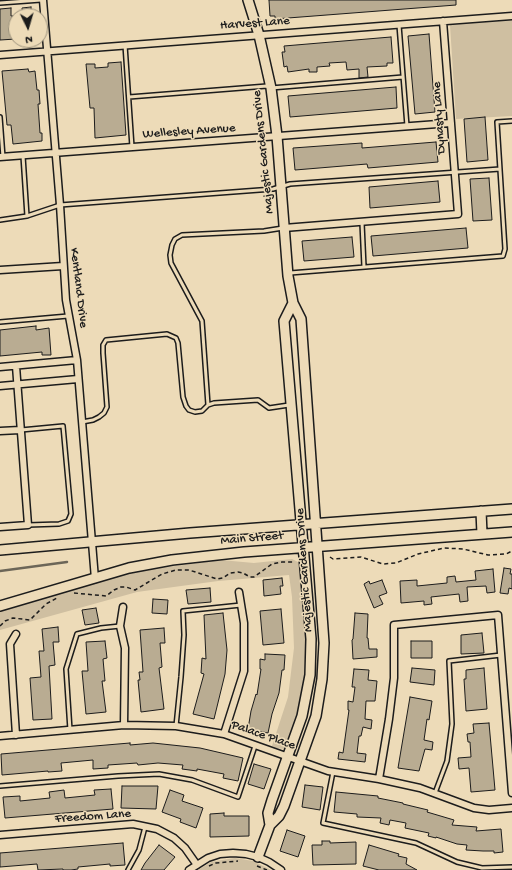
<!DOCTYPE html>
<html>
<head>
<meta charset="utf-8">
<style>
	body { margin:0 }
	#map { position:relative; width:512px; height:870px; overflow:hidden; background:#eddbb8; font-family:"Gochi Hand",sans-serif }
	canvas { display:block }
	.north { position:absolute; left:8px; top:8px; width:40px; height:40px; box-sizing:border-box; background:#eddbb8; border:1px solid #998f7a; border-radius:50%; rotate:175deg; font-size:11px; font-weight:700; line-height:16px; text-align:center; color:#1c1c1c }
	.north::after { content:''; display:block; margin:auto; width:14px; height:18px; background:#1c1c1c; clip-path:polygon(50% 0,100% 100%,50% 72%,0 100%) }
</style>
</head>
<body>
<div id="map">
<canvas width="512" height="870"></canvas>
<div class="north">N</div>
</div>
<script>
const g = document.querySelector('canvas').getContext('2d');
g.lineJoin = 'round';
function paint(path, color) { g.fillStyle = color; g.fill(path, 'evenodd'); }
const toPath = rows => new Path2D(rows.map(r => 'M' + r).join(''));
function stroke(path, color, width, dash) { g.strokeStyle = color; g.lineWidth = width; g.lineCap = dash ? 'butt' : 'round'; g.setLineDash(dash || []); g.stroke(path); }
function drawText(font, color, halo, rows, align = 'center') {
  g.font = font + ' "Gochi Hand",sans-serif'; g.lineWidth = 3; g.setLineDash([]); g.textBaseline = 'middle'; g.strokeStyle = halo; g.fillStyle = color; for (const [text, x, y, turn = 0] of rows) {
    g.save(); g.translate(x, y); g.rotate((+turn || 0) * Math.PI / 180); g.textAlign = isNaN(turn) ? turn : align; if (halo) g.strokeText(text, 0, 0); g.fillText(text, 0, 0); g.restore();
  }
}
paint(toPath([
	[512,19,512,116,456,119,450,25,455,23],
	[292,559,302,564,307,638,306,667,298,711,287,744,284,749,276,748,272,746,288,697,294,648,292,597,289,575,218,581,137,592,0,630,0,609,113,576,153,569,221,560,254,563],
	[235,858,253,861,271,870,198,870,211,862,222,860]
]), '#cfbfa1');
stroke(toPath([
	[0,571,67,562]
]), '#6c6658', 2.5);
const building = toPath([
	[269,0,456,0,456,5,275,19,275,16,270,16,269,0],
	[31,7,31,16,23,16,22,8,31,7],
	[11,8,11,16,16,16,16,39,0,40,0,9,11,8],
	[429,34,435,112,415,114,408,36,429,34],
	[391,37,393,63,387,63,387,66,367,67,368,77,359,78,359,69,347,70,346,62,329,63,330,66,317,67,317,72,309,72,309,69,288,72,287,66,284,67,282,52,285,52,284,46,391,37],
	[121,62,126,135,95,138,94,108,90,108,86,64,95,64,95,68,108,67,108,63,121,62],
	[28,69,29,72,35,71,37,90,39,90,40,104,38,104,40,133,42,133,42,141,13,144,11,125,7,125,2,71,28,69],
	[396,87,397,108,290,117,288,96,396,87],
	[485,117,488,160,467,162,464,119,485,117],
	[436,142,438,162,368,168,367,164,295,170,293,148,362,143,362,148,436,142],
	[489,178,492,220,473,221,470,179,489,178],
	[438,181,440,202,370,208,369,187,438,181],
	[466,228,468,248,373,256,371,236,466,228],
	[352,237,354,257,304,261,302,241,352,237],
	[36,326,36,330,49,328,51,355,42,355,42,352,0,356,0,330,36,326],
	[504,568,511,569,510,574,512,574,512,589,509,588,508,594,500,593,504,568],
	[493,569,495,592,487,593,486,586,467,587,468,601,460,602,459,594,431,597,432,604,424,605,424,601,401,603,400,581,417,580,417,586,447,583,447,577,455,576,456,582,476,580,475,571,493,569],
	[282,578,283,586,280,586,281,594,264,596,263,580,282,578],
	[382,580,387,593,379,596,383,604,374,608,364,584,369,581,370,584,382,580],
	[210,588,211,602,188,604,186,590,210,588],
	[153,599,168,600,167,614,152,613,153,599],
	[96,608,99,623,85,625,82,610,96,608],
	[281,609,284,643,263,645,260,611,281,609],
	[223,613,227,650,225,674,214,719,193,714,204,674,201,673,202,658,206,659,204,615,223,613],
	[355,613,368,614,367,638,368,638,369,649,377,649,377,657,353,659,352,640,353,639,355,613],
	[58,627,59,642,53,642,55,665,49,666,52,719,33,720,30,678,41,677,39,651,44,651,42,629,58,627],
	[164,628,165,643,160,643,162,667,159,668,164,709,141,712,138,680,140,680,139,672,143,672,140,630,164,628],
	[482,633,484,653,461,654,461,635,482,633],
	[105,641,107,658,103,659,105,681,102,681,106,712,86,714,82,671,88,671,86,642,105,641],
	[411,641,432,641,432,658,411,658,411,641],
	[265,654,285,655,284,670,282,670,279,693,272,714,268,733,248,729,251,711,256,694,257,695,261,669,260,669,260,659,265,660,265,654],
	[412,668,435,670,434,685,410,682,412,668],
	[484,668,487,709,466,711,464,679,466,679,466,670,484,668],
	[354,669,369,670,368,680,377,681,375,701,366,701,365,719,372,720,371,729,363,727,361,736,359,736,357,753,366,754,365,762,338,759,339,752,343,753,349,710,348,710,348,701,353,702,355,687,352,687,354,669],
	[410,697,432,701,429,720,427,719,424,740,433,742,432,750,425,749,419,771,398,768,410,697],
	[489,723,495,790,471,792,469,768,459,769,458,758,471,757,470,742,468,742,467,734,474,733,473,724,489,723],
	[130,743,130,745,153,743,200,748,243,758,238,781,223,778,224,774,197,769,197,771,182,769,183,765,158,763,138,765,137,763,108,765,108,768,93,769,93,760,61,763,62,771,48,772,48,771,2,775,1,754,130,743],
	[254,764,271,769,264,789,248,784,254,764],
	[305,785,323,787,320,810,302,807,305,785],
	[122,786,158,786,156,809,121,808,122,786],
	[111,789,113,809,5,818,3,797,20,796,20,801,50,798,49,792,64,790,65,798,95,795,94,790,111,789],
	[170,790,184,795,182,801,203,808,196,828,180,822,181,819,162,812,170,790],
	[336,792,378,796,378,798,403,803,403,804,428,810,427,812,454,820,452,825,477,827,476,831,501,829,503,852,494,853,494,851,483,851,466,850,467,845,457,844,436,837,436,838,428,836,429,833,405,828,406,823,390,820,389,825,380,823,381,818,357,817,357,814,334,812,336,792],
	[224,813,224,816,249,816,249,836,210,837,210,814,224,813],
	[287,830,305,836,298,857,280,851,287,830],
	[322,841,330,841,330,843,356,842,356,864,313,865,312,845,322,845,322,841],
	[123,843,125,865,110,866,110,864,78,867,78,869,71,870,63,870,63,869,38,870,37,864,0,867,0,853,123,843],
	[159,845,175,857,164,870,141,870,145,863,159,845],
	[369,845,399,854,398,856,407,858,406,864,417,870,379,870,363,866,369,845]
]);
paint(building, '#b9ac92');
stroke(building, '#1c1c1c', 1);
const lane = toPath([
	[0,3,41,0],
	[399,25,407,126],
	[125,45,132,147],
	[129,97,267,86,271,88,403,77],
	[0,117,3,157],
	[23,156,27,216],
	[0,220,27,216,60,205,273,189,290,184,500,169],
	[362,223,364,267],
	[290,273,503,256,505,249,497,122,512,121],
	[0,322,68,316],
	[208,405,214,403,258,400,269,408,289,405],
	[82,422,93,420,99,417,104,413,107,407,103,353,103,345,106,340,167,334,176,338,178,343,183,397,186,406,189,410,195,412,202,411,208,405,202,321,171,263,170,255,172,245,175,239,182,235,264,231,283,228],
	[21,430,63,426,71,514,68,521,59,524,28,525],
	[176,726,181,677,184,635,183,611,241,605],
	[70,730,66,669,77,634,101,628,120,626],
	[333,772,323,823,416,843,457,862,482,868,512,867],
	[0,786,118,776,159,774,192,780,238,797,255,746],
	[435,793,447,761,452,724,449,661,501,655],
	[128,870,139,850,145,827]
]);
const street = toPath([
	[43,0,60,205,66,300,77,360,95,579],
	[0,55,512,16],
	[0,157,451,123],
	[284,228,458,214,443,21],
	[0,270,63,266],
	[0,367,77,360],
	[0,386,78,379],
	[0,431,20,430],
	[0,527,28,525,16,366],
	[123,607,120,626,125,648,124,725],
	[16,634,10,644,16,735],
	[224,734,244,671,244,623,239,592],
	[0,736,124,725,176,726,224,734,328,771,379,779,420,788,474,808,489,810,512,808],
	[379,779,389,719,394,678,394,625,498,615,512,793],
	[0,835,133,824,157,829,174,838,185,848,197,865],
	[189,870,208,858,220,854,233,853,246,854,258,857,269,862,281,870]
]);
const secondary = toPath([
	[248,0,259,35,271,88,277,136,288,276,293,303,301,319,324,643,322,679,316,716,284,806,279,816,270,825,258,857],
	[481,511,482,534],
	[0,550,190,533,512,509],
	[0,606,129,568,172,560,244,552,512,532],
	[270,825,268,813,272,800,302,716,310,675,311,639,284,321,293,303]
]);
stroke(lane, '#1c1c1c', 6);
stroke(street, '#1c1c1c', 9);
stroke(secondary, '#1c1c1c', 12);
stroke(toPath([
	[330,557,333,559,361,557,383,564,396,563,418,554,444,548,463,549,488,555,506,554,512,551],
	[74,593,106,596,114,590,121,587,126,587,135,590,162,574,176,570,189,570,217,579,223,578,230,573,238,572,243,573,250,577,254,577,272,564,282,562,294,562],
	[0,626,5,621,13,618,30,620,46,604,57,598],
	[209,866,216,863,238,861],
	[257,866,267,870]
]), '#1c1c1c', 1.5, [4, 3]);
stroke(lane, '#eddbb8', 3);
stroke(street, '#eddbb8', 6);
stroke(secondary, '#eddbb8', 9);
drawText('13px', '#1c1c1c', '#eddbb8', [
	["Harvest Lane",255,24,-4],
	["Dynasty Lane",440,118,-94],
	["Wellesley Avenue",189,132,-4],
	["Majestic Gardens Drive",264,152,-96],
	["Kentland Drive",78,288,83],
	["Main Street",252,539,-5],
	["Majestic Gardens Drive",305,570,-94],
	["Palace Place",263,736,19],
	["Freedom Lane",93,817,-4]
]);
</script>
</body>
</html>
